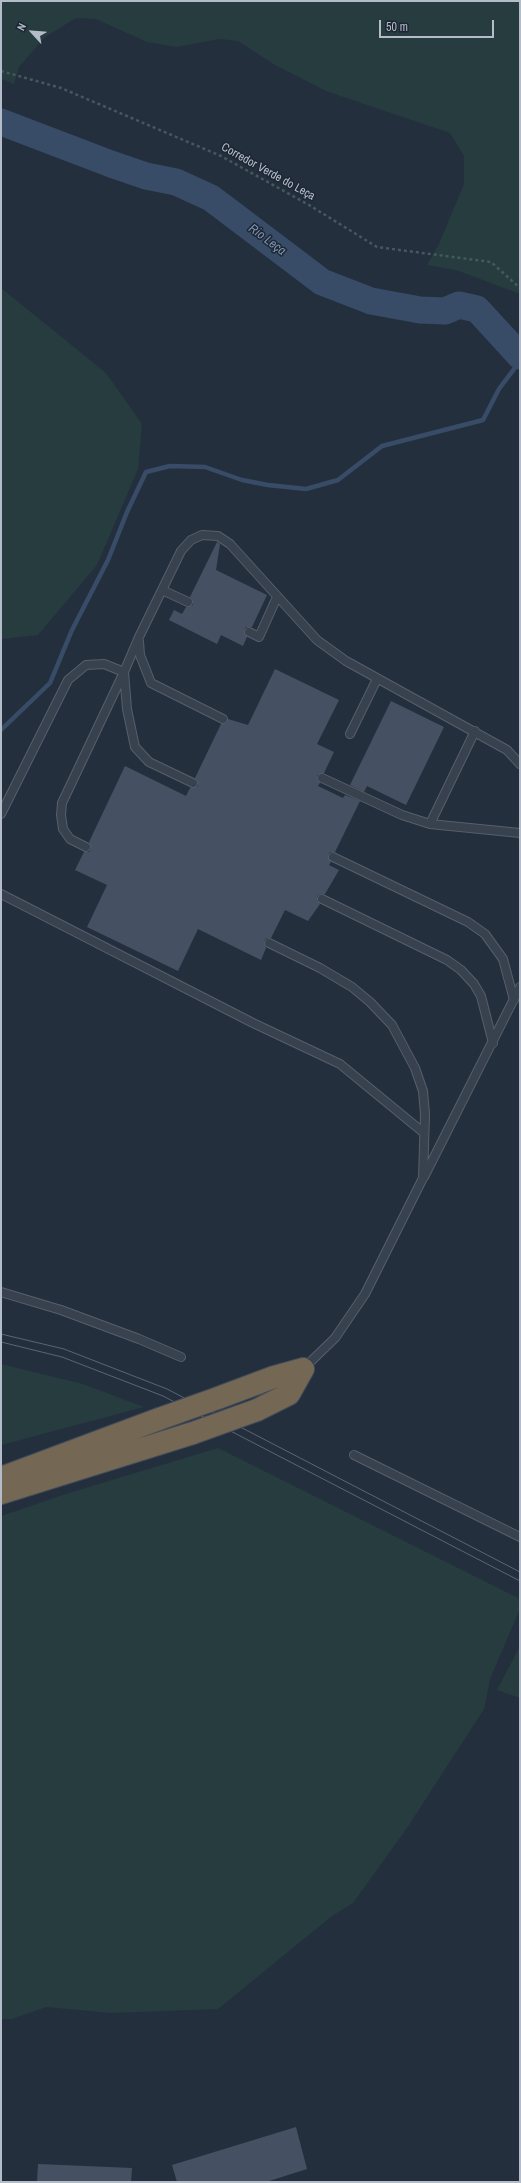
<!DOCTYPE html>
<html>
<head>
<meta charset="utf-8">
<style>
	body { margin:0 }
	#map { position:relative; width:521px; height:2183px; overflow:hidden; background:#242f3e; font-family:"Archivo Narrow",sans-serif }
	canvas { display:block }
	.frame { position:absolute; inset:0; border:2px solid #b4bcc9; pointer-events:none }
	.north { position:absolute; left:12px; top:12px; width:40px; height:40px; -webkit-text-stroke:3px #1d2633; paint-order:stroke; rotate:296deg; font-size:11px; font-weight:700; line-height:16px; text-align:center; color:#b4bcc9 }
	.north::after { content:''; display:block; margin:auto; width:14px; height:18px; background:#b4bcc9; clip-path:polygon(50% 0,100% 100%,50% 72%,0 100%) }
	.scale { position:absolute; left:379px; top:20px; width:115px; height:18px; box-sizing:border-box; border:2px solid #b4bcc9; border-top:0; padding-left:5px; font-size:12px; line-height:14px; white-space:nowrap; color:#b4bcc9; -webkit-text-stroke:3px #1d2633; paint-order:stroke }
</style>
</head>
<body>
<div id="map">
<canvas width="521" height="2183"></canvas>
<div class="frame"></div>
<div class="north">N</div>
<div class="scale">50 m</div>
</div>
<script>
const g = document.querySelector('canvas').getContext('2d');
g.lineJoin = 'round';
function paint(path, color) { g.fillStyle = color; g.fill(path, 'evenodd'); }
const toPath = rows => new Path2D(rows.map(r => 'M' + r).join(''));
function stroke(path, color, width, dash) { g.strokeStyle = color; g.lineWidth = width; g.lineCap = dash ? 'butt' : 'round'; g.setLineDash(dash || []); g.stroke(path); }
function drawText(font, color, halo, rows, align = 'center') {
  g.font = font + ' "Archivo Narrow",sans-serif'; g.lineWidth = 3; g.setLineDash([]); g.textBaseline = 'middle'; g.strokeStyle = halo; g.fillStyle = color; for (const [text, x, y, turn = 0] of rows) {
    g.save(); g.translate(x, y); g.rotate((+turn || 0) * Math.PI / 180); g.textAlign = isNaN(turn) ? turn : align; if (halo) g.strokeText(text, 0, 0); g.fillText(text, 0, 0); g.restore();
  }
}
paint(toPath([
	[1,1,520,1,520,294,456,270,427,265,439,244,464,184,464,156,450,133,326,91,275,65,238,41,219,39,177,47,147,42,96,19,76,18,45,37,19,67,14,84,1,79],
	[1,288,106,373,142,424,138,469,97,565,38,635,1,639],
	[1,1364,83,1384,144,1407,1,1445],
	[218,1448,520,1599,520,1609,490,1679,484,1709,407,1828,353,1903,332,1916,218,2009,112,2013,46,2007,12,2019,1,2019,1,1516,69,1493],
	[520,1646,520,1698,497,1690]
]), '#263c3f');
stroke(toPath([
	[1,730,50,683,72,630,108,560,127,512,146,472,170,466,205,467,242,480,268,485,306,489,338,480,382,446,483,420,499,389,520,361]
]), '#394c67', 4.5);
stroke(toPath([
	[1,122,111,164,146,176,176,182,211,198,322,282,371,301,420,310,445,311,459,305,477,309,520,356]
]), '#394c67', 27);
paint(toPath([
	[217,542,220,544,216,570,267,595,252,627,246,627,244,630,247,637,243,646,221,635,217,644,169,620,174,610,182,614,186,607,193,605,193,601,190,597],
	[275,669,339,700,317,744,334,752,324,773,317,775,317,779,320,783,318,786,343,798,345,795,360,801,335,852,330,852,328,855,331,862,329,865,339,870,325,894,321,894,317,896,317,900,320,904,308,921,285,910,271,938,266,938,264,941,266,948,261,960,198,929,178,971,87,927,107,885,75,870,84,852,89,852,91,849,89,842,125,766,186,796,190,788,198,786,198,782,195,778,221,724,226,723,228,719,248,725],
	[391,701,444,727,406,805,367,786,364,792,350,785],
	[296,2127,307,2169,266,2182,177,2182,172,2165],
	[38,2164,132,2168,131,2182,37,2182]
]), '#455162');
const service = toPath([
	[162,590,188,602],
	[249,632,259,637,277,597],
	[139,641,140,655,151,683,223,719],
	[350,734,377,679],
	[322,778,402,815,430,824,520,833],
	[1,814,68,680,86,665,104,664,124,672,127,709,135,747,149,762,193,783],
	[430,824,475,731],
	[86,847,70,839,63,829,61,815,62,803,124,672,139,637,181,551,191,540,202,535,218,536,230,544,317,640,346,661,507,750,520,764],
	[333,857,468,922,485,934,503,959,514,1000],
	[1,894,253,1023,340,1064,424,1133],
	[322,899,447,960,461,970,474,984,481,996,493,1043],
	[269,943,320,968,352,987,370,1002,392,1025,415,1068,423,1091,425,1114,423,1178,365,1294,335,1338,303,1369],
	[424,1177,520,987],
	[1,1292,61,1310,139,1339,181,1357],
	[354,1455,520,1537]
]);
const motorway = toPath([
	[218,1398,274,1377,303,1369],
	[257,1410,289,1394,303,1369],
	[1,1478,159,1419],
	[1,1493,193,1433]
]);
stroke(service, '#565f6c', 10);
stroke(motorway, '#434c59', 24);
stroke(toPath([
	[1,71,61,88,221,156,309,205,377,247,491,262,520,288]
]), '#44595c', 2.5, [3, 3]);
stroke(service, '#38414e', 8);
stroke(motorway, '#746855', 22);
stroke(toPath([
	[1,1334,64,1349,167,1389,520,1572],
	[1,1342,62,1357,163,1396,520,1581]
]), '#5a6575', 1);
const motorwayBridge = toPath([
	[159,1419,218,1398],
	[193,1433,257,1410]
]);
stroke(motorwayBridge, '#434c59', 24, []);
stroke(motorwayBridge, '#746855', 22);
drawText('12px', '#b4bcc9', '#1d2633', [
	["Corredor Verde do Leça",268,172,29]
]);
drawText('italic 13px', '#7c92b1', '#1d2633', [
	["Rio Leça",267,240,37]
]);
</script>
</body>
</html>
